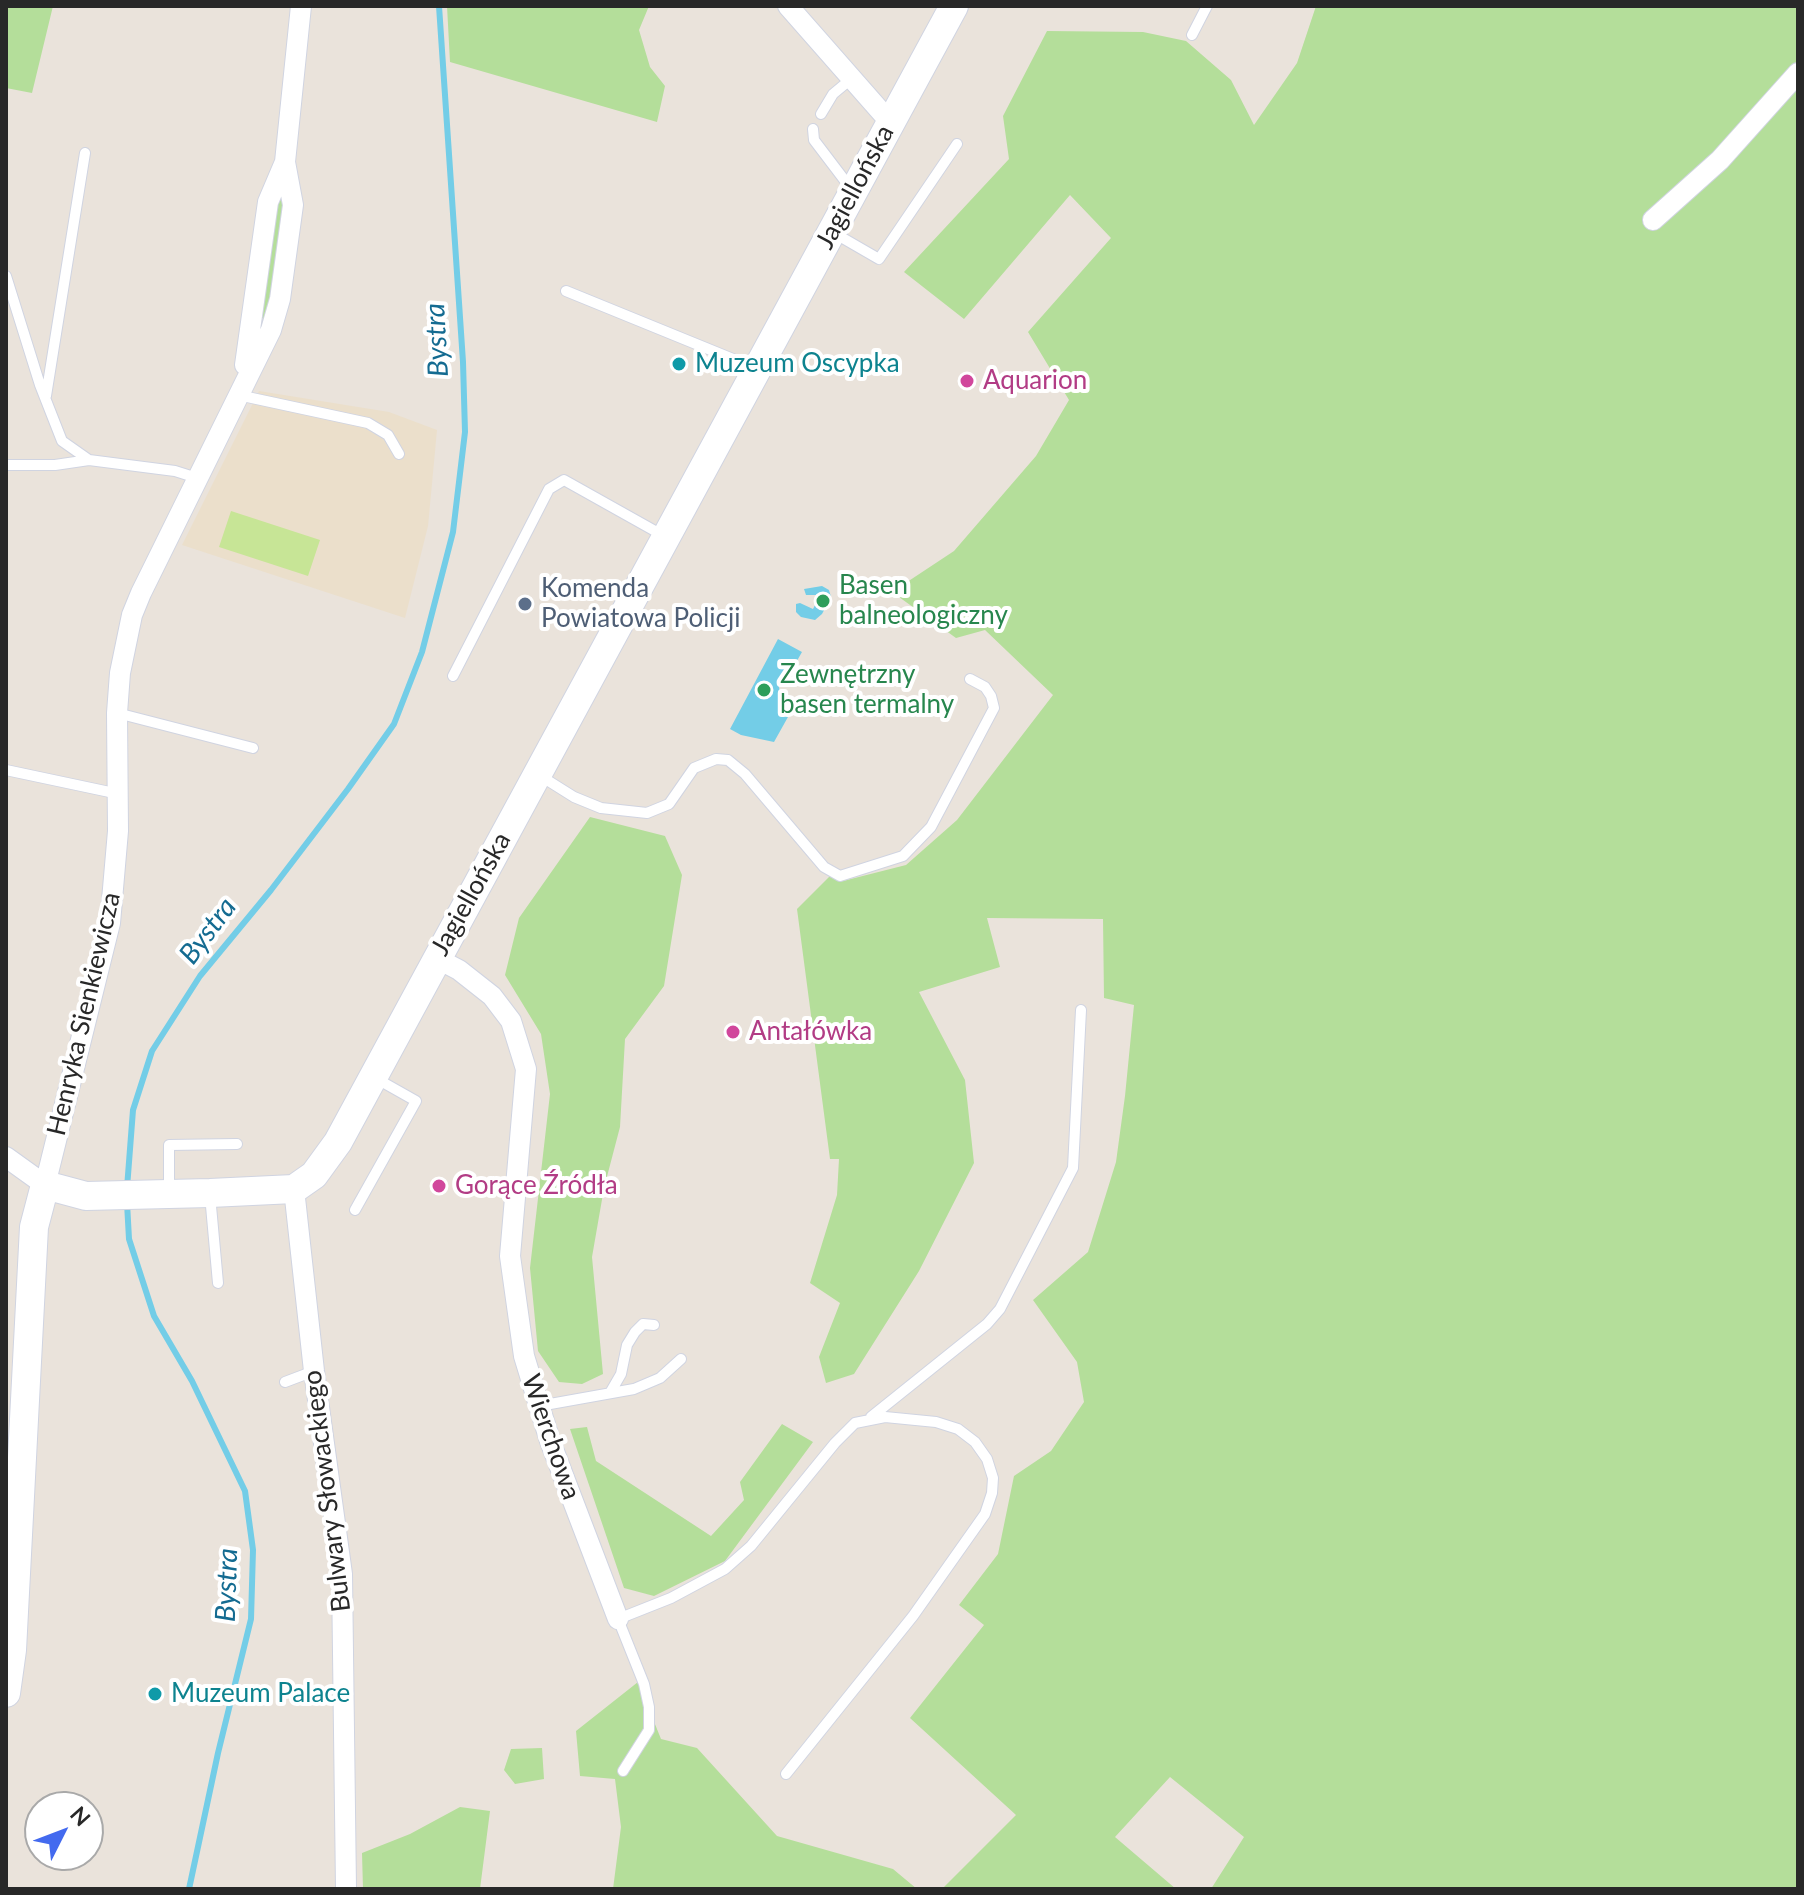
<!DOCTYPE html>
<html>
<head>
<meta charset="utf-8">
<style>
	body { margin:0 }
	#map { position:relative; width:1804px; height:1895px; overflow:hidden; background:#eae3db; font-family:Lato,sans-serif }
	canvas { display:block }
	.frame { position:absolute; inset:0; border:8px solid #282828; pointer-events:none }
	.north { position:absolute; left:24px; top:1791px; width:80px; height:80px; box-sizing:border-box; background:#fff; border:2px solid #a9a9a9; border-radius:50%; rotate:48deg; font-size:22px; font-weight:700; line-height:32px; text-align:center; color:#282828 }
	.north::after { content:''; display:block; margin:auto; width:28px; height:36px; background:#436aef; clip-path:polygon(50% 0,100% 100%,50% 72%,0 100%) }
</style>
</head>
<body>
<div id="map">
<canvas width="1804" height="1895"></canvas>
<div class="frame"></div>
<div class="north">N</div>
</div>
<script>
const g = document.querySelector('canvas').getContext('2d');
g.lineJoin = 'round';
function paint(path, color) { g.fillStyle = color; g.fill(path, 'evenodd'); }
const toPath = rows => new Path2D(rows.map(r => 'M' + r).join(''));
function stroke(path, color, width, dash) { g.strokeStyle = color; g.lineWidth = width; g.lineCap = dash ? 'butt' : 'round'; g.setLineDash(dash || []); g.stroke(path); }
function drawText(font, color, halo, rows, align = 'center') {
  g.font = font + ' Lato,sans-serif'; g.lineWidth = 8; g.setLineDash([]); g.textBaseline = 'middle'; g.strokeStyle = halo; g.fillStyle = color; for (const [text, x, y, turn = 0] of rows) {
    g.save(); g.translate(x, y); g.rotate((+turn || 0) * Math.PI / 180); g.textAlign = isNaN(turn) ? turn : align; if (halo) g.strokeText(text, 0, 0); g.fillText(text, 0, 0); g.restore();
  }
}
paint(toPath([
	[259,391,389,412,437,430,428,526,405,618,182,545]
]), '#ebdfcb');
paint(toPath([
	[6,6,53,6,32,93,6,88],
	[447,6,649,6,639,30,650,67,665,86,657,122,450,62],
	[1316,6,1798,6,1798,1889,1211,1889,1244,1837,1170,1777,1115,1837,1176,1889,942,1889,1016,1815,910,1718,984,1625,959,1605,998,1554,1014,1476,1051,1451,1084,1402,1077,1362,1033,1300,1088,1252,1116,1162,1125,1096,1134,1005,1104,998,1103,919,987,918,1000,967,919,992,965,1080,974,1163,919,1271,854,1374,826,1383,819,1357,840,1303,810,1283,837,1195,839,1159,830,1159,797,909,830,876,843,881,906,865,957,820,1053,695,985,630,956,638,892,592,954,551,1036,456,1069,400,1028,332,1111,238,1070,195,964,319,904,272,1009,159,1003,116,1047,31,1143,32,1186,41,1231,80,1254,125,1297,63],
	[279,198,284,204,279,267,266,319,262,318,259,316,260,300],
	[590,817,665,836,682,875,664,986,625,1039,620,1127,604,1188,592,1257,603,1374,582,1384,559,1382,538,1351,530,1268,550,1094,541,1034,505,975,519,918],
	[782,1424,813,1442,725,1561,654,1596,624,1588,570,1429,587,1427,596,1461,711,1536,744,1500,740,1482],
	[638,1682,661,1739,697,1748,777,1836,893,1869,917,1889,613,1889,621,1827,615,1779,580,1776,576,1731],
	[542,1748,544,1779,515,1784,504,1770,511,1749],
	[460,1807,490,1811,480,1889,363,1889,362,1853,410,1834]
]), '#b4de9a');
paint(toPath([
	[231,511,320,540,308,576,219,547]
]), '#c7e596');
paint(toPath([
	[822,586,829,590,831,597,822,614,815,620,801,617,796,612,796,604,800,603,813,609,818,599,816,595,806,595,804,589],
	[778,639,802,652,794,666,783,673,778,682,781,697,793,708,774,742,741,735,730,729]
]), '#73cde7');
stroke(toPath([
	[127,1188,133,1110,152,1051,200,976,271,890,348,789,394,724,422,652,453,532,465,432,463,362,439,6],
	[127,1203,129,1239,154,1316,192,1381,245,1491,253,1550,251,1619,218,1753,189,1889]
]), '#73cde7', 6);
const lane = toPath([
	[1192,35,1207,6],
	[821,114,833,94,851,79],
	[813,129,814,140,852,190],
	[834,233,879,259,957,144],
	[6,276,40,385,62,441,89,460,175,471,197,478],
	[566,291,755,368],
	[238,395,368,423,388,435,399,454],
	[46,396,85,153],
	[6,465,55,465,89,460],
	[453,676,549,489,564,480,664,536],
	[117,713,253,748],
	[6,770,119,794],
	[539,775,574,797,601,808,647,813,669,804,694,768,716,759,728,760,745,774,824,867,840,876,903,856,931,827,994,708,991,696,985,687,970,679],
	[169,1190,169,1145,237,1144],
	[210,1195,218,1283],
	[355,1210,416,1101,377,1079],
	[285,1382,314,1371],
	[610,1393,621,1374,627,1345,635,1332,643,1324,654,1325],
	[539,1406,634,1389,660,1378,681,1359],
	[871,1417,987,1324,1000,1309,1073,1168,1081,1010],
	[623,1771,649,1730,649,1707,644,1684,618,1619,671,1598,725,1569,751,1546,835,1443,855,1423,885,1417,936,1422,958,1429,975,1442,987,1459,993,1478,992,1493,985,1514,913,1616,786,1774]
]);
const street = toPath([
	[788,6,890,122],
	[1653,220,1720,160,1798,73],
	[245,365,268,202,285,162],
	[436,958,459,970,492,996,511,1021,526,1069,510,1256,524,1356,550,1441,618,1619],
	[6,1157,45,1185,110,923,118,831,117,713,120,673,132,615,141,593,271,330,280,299,293,205,285,162,301,6],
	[294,1189,314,1371,342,1574,346,1889]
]);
const secondary = toPath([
	[6,1693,12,1650,34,1227,45,1185,86,1196,210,1193,294,1189,314,1175,338,1142,954,6]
]);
stroke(lane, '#d0d4e1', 12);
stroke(street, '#d0d4e1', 22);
stroke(secondary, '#d0d4e1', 30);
stroke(lane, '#fff', 10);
stroke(street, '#fff', 20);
stroke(secondary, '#fff', 28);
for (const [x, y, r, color] of [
	[679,364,8,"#0f9aa8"],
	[967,381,8,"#d1479c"],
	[823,601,8,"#2e9e5b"],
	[525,604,8,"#5c6f8a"],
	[764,690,8,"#2e9e5b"],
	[733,1032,8,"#d1479c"],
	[439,1186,8,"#d1479c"],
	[155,1694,8,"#0f9aa8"]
]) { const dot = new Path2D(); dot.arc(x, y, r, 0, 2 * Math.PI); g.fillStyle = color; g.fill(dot); stroke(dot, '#fff', 3); }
drawText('26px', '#282828', '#fff', [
	["Jagiellońska",855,187,-62],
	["Jagiellońska",471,894,-61],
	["Henryka Sienkiewicza",84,1014,-77],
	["Wierchowa",551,1437,71],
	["Bulwary Słowackiego",327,1491,-97]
]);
drawText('26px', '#0d838f', '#fff', [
	["Muzeum Oscypka",695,364],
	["Muzeum Palace",171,1694]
], 'left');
drawText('26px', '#b23c85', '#fff', [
	["Aquarion",983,381],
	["Antałówka",749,1032],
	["Gorące Źródła",455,1186]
], 'left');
drawText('26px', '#27864d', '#fff', [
	["Basen",839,586],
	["balneologiczny",839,616],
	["Zewnętrzny",780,675],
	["basen termalny",780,705]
], 'left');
drawText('26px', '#4e5e75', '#fff', [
	["Komenda",541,589],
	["Powiatowa Policji",541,619]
], 'left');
drawText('italic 28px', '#146b91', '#fff', [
	["Bystra",437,340,-93],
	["Bystra",208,931,-53],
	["Bystra",227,1585,-88]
]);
</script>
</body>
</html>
